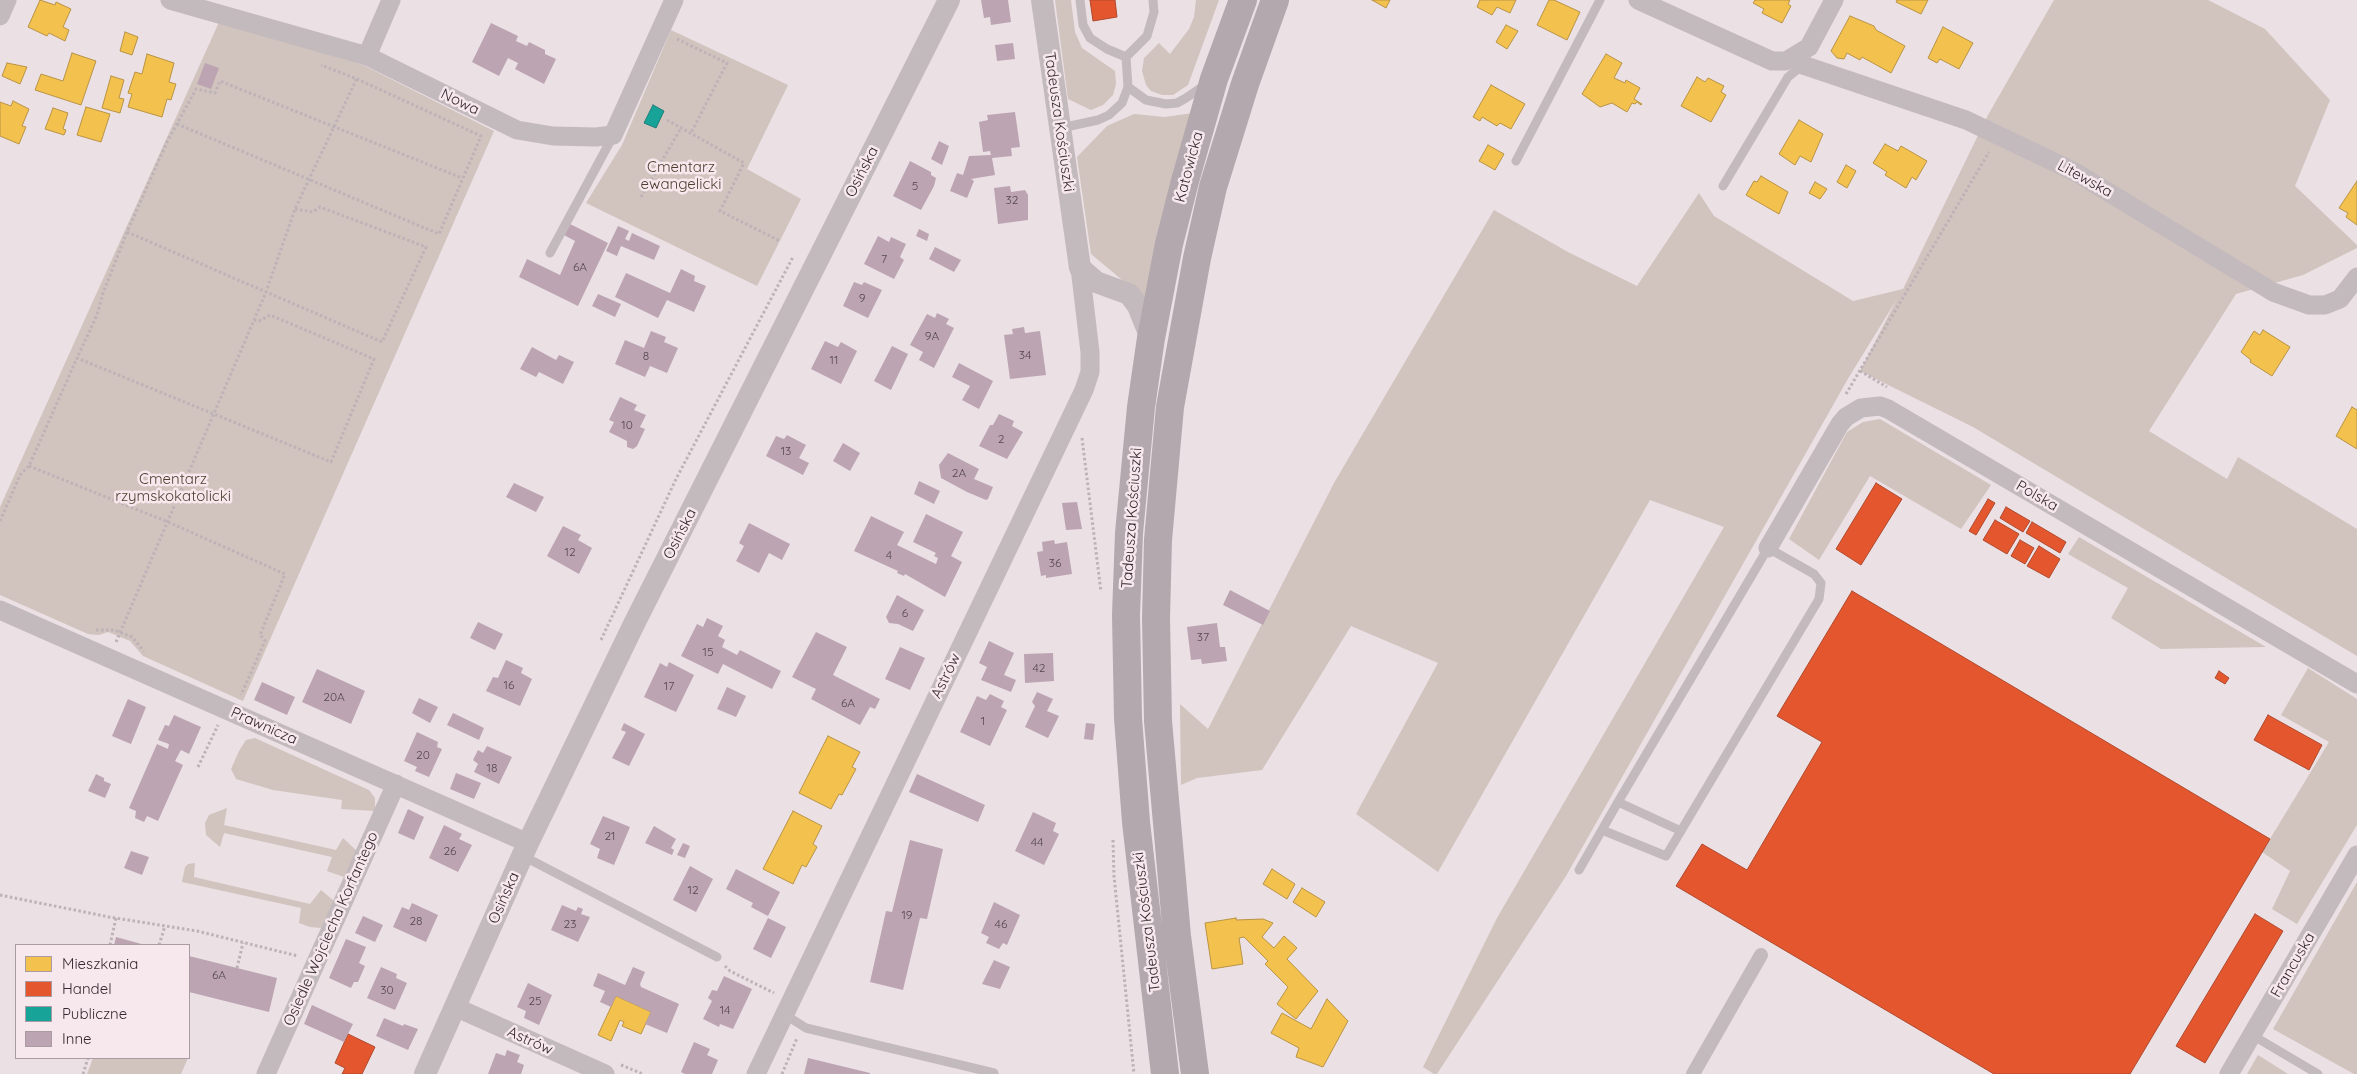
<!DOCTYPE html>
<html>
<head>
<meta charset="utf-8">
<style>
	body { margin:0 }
	#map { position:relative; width:2357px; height:1074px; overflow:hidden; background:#ebe0e4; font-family:Quicksand,sans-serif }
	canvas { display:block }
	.legend { position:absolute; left:15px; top:944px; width:175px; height:115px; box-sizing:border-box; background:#f7e8ed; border:1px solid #a99ba1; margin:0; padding:6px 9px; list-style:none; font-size:15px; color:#33282f }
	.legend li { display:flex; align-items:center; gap:10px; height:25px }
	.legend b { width:25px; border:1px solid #a99ba1 }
</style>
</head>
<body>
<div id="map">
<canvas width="2357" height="1074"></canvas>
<ul class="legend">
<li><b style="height:14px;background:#f2c14e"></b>Mieszkania</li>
<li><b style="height:14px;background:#e4572e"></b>Handel</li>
<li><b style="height:14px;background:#17a398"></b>Publiczne</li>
<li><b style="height:14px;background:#bca4b2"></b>Inne</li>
</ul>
</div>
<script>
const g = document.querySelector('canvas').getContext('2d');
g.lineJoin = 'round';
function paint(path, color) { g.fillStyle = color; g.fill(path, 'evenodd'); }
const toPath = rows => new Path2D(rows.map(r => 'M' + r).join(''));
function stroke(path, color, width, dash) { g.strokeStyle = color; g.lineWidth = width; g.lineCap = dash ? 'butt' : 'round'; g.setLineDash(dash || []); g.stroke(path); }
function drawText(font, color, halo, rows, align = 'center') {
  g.font = font + ' Quicksand,sans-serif'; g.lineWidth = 5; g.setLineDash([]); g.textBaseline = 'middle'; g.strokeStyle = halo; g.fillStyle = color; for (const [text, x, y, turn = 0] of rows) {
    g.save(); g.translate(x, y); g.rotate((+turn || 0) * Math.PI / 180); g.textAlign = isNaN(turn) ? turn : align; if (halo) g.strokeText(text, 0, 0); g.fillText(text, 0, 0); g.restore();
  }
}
paint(toPath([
	[1055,0,1071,0,1075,32,1082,48,1115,71,1116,84,1113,95,1103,105,1091,110,1068,99],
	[1196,0,1219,0,1188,85,1173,95,1162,95,1151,91,1146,85,1142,71,1144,58,1159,43,1170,54,1189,29,1194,17],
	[2054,0,2208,0,2265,29,2330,100,2295,186,2357,245,2357,248,2303,275,2236,294,2149,431,2227,479,2238,457,2357,529,2357,656,1973,427,1860,371,1897,299,1849,377,1566,876,1437,1074,1434,1074,1423,1067,1497,918,1724,527,1650,500,1438,872,1356,814,1438,663,1351,626,1262,770,1197,778,1181,785,1180,704,1208,729,1334,483,1494,210,1568,252,1637,286,1699,193,1714,216,1853,301,1903,289,1988,115],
	[220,20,363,65,494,131,243,701,143,656,130,641,108,632,99,635,88,634,0,595,0,507],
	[671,30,788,85,747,169,801,199,757,286,586,203,622,145],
	[1193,113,1146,300,1091,254,1077,157,1107,126,1134,114,1165,117],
	[1880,419,1991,485,1961,529,1870,476,1819,560,1789,539,1847,432,1863,422],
	[2079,537,2266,647,2161,649,2111,618,2128,588,2068,554],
	[2308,668,2357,699,2357,825,2297,924,2272,909,2290,871,2262,852,2329,742,2281,715],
	[255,738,369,790,375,798,375,811,341,809,342,800,273,790,236,779,231,769,239,751,246,740],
	[227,808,224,825,336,850,343,838,357,851,344,877,327,871,332,857,224,833,220,847,206,835,205,823,209,815],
	[195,863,194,877,310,904,321,890,334,901,321,928,310,927,299,923,301,908,182,882,185,867,188,864],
	[2357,882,2357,1074,2354,1074,2273,1029],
	[2258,1055,2288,1074,2247,1074],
	[93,1058,188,1058,181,1074,87,1074]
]), '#d1c3be');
const homes = toPath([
	[40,0,55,5,56,2,71,9,63,27,69,30,65,41,49,33,47,36,28,27,40,0],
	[1372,0,1390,0,1386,8,1372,0],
	[1480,0,1516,0,1510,13,1497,7,1492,15,1477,7,1480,0],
	[1549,0,1554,0,1580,12,1567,40,1537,25,1549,0],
	[1755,0,1790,0,1788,4,1791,6,1782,23,1762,13,1764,9,1753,3,1755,0],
	[1897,0,1928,0,1921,14,1896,2,1897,0],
	[1850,16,1874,26,1876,30,1905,46,1891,73,1862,57,1860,60,1847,53,1844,59,1837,58,1831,51,1850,16],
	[1506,25,1518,31,1507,49,1496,42,1506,25],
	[1943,27,1973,43,1959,69,1940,59,1937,63,1928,58,1943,27],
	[125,32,138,37,132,55,120,51,125,32],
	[72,53,96,61,81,105,35,90,41,74,63,81,72,53],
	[147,54,174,63,169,82,176,84,171,100,167,99,162,117,128,107,132,94,128,93,135,72,142,74,147,54],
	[1606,54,1622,63,1614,78,1625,83,1626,80,1640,88,1634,99,1642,104,1641,105,1637,102,1635,104,1632,103,1627,112,1612,103,1600,107,1582,94,1606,54],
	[7,63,27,67,20,84,2,76,7,63],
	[111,76,124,80,119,98,124,99,120,113,102,108,111,76],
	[1697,77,1705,82,1708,78,1724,86,1721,92,1726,95,1711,122,1681,106,1697,77],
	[1491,85,1525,104,1511,129,1500,123,1497,126,1482,117,1480,121,1473,117,1491,85],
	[13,101,29,109,22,126,26,127,19,144,0,136,0,102,11,106,13,101],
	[86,107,110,114,101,142,77,135,86,107],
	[53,108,68,113,63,129,66,130,64,135,45,129,53,108],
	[1799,120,1823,134,1811,162,1800,156,1795,165,1779,154,1799,120],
	[1885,144,1898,151,1901,146,1927,161,1916,180,1912,177,1906,188,1885,175,1887,172,1873,163,1885,144],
	[1488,145,1504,154,1495,170,1479,161,1488,145],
	[1846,165,1856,171,1847,188,1837,182,1846,165],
	[1761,176,1788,192,1779,214,1746,195,1754,181,1757,182,1761,176],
	[2357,181,2357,225,2346,217,2348,213,2339,208,2357,181],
	[1815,182,1827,189,1820,199,1809,193,1815,182],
	[2263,330,2290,347,2272,376,2250,362,2251,360,2241,352,2254,331,2260,335,2263,330],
	[2352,407,2357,410,2357,449,2336,436,2352,407],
	[828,736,860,752,852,767,856,769,842,795,839,794,831,809,799,793,828,736],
	[793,811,822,826,813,844,817,847,806,867,802,865,793,884,763,869,793,811],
	[1272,869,1295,884,1287,899,1263,884,1272,869],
	[1302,888,1325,902,1316,917,1293,902,1302,888],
	[1236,918,1236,920,1263,919,1273,923,1262,937,1274,948,1284,936,1297,948,1287,959,1318,991,1296,1019,1277,1004,1288,987,1265,964,1268,961,1244,937,1239,938,1243,964,1212,969,1205,923,1236,918],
	[616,996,651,1012,641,1034,622,1026,624,1022,620,1020,611,1041,598,1035,616,996],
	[1327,999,1348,1021,1323,1067,1296,1057,1299,1048,1271,1033,1282,1013,1311,1029,1327,999]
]);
paint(homes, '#f2c14e');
stroke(homes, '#b99345', 1);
const shops = toPath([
	[1090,0,1115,0,1117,17,1093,21,1090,0],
	[1876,483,1902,499,1861,565,1836,549,1876,483],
	[1988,499,1995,503,1976,535,1969,531,1988,499],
	[2006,507,2030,521,2023,532,2000,518,2006,507],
	[1995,520,2019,534,2007,554,1983,540,1995,520],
	[2032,522,2066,542,2060,553,2026,533,2032,522],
	[2020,540,2034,548,2025,564,2011,556,2020,540],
	[2039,546,2060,559,2049,578,2027,566,2039,546],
	[1852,591,2270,839,2130,1074,1994,1074,1676,886,1702,844,1747,870,1822,742,1777,716,1852,591],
	[2219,671,2229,678,2225,684,2215,678,2219,671],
	[2268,715,2322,745,2309,770,2254,740,2268,715],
	[2255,914,2283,931,2205,1063,2176,1046,2255,914],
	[348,1034,375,1047,362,1074,342,1074,345,1068,335,1063,348,1034]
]);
paint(shops, '#e4572e');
stroke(shops, '#af492e', 1);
const public = toPath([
	[653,105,664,111,656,128,644,123,653,105]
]);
paint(public, '#17a398');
stroke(public, '#1f7e78', 1);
paint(toPath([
	[981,0,1008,0,1011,22,991,25,990,17,984,18],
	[491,23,518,36,516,41,527,46,529,42,545,50,545,54,556,59,544,84,515,69,518,63,508,58,499,76,472,62],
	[1013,43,1015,59,997,61,995,45],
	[205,63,219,68,211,89,197,84],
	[1015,112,1020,147,1011,148,1012,156,992,158,995,175,971,179,974,181,967,198,950,191,957,173,963,175,969,156,991,155,990,151,983,152,979,122,988,120,987,115],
	[939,141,949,146,942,165,931,159],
	[910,161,931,172,931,175,936,178,934,186,921,210,893,196],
	[1010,186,1011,192,1025,190,1028,195,1028,220,998,224,994,188],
	[570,224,608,243,578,306,519,277,527,259,560,275,575,241,564,235],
	[618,226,629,231,625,239,629,241,632,233,660,246,654,260,621,246,617,256,606,251],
	[919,229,929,234,927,241,916,236],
	[878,236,889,242,891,237,906,244,900,257,904,260,894,279,864,264],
	[935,247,961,260,954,272,929,259],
	[681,269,695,276,694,281,706,286,694,312,667,300,658,318,615,297,626,273,670,293],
	[854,282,862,285,864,282,882,290,868,318,843,306],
	[598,294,621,304,615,317,592,306],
	[937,313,949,319,946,324,954,328,934,368,919,360,923,352,910,345,927,314,935,318],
	[1024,327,1025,333,1040,331,1046,375,1010,379,1004,335,1013,334,1012,329],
	[651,331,666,337,664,342,678,348,667,373,650,366,645,377,615,364,625,340,644,348],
	[825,341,838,347,841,342,857,351,841,384,811,369],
	[892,346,908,354,891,390,874,381],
	[532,347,556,360,559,355,574,362,563,384,539,372,536,377,520,369],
	[959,363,993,381,979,409,962,400,970,386,952,377],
	[620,397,637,405,634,410,646,415,640,427,645,429,637,446,633,449,627,447,627,441,609,432,614,422,609,420],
	[999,414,1014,421,1012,426,1023,432,1007,459,979,446,990,425,993,425],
	[787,435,806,445,799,458,809,463,803,475,766,456,776,436,784,439],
	[843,443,860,453,850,471,833,461],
	[948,453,979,469,974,479,993,487,988,499,986,500,967,492,941,478,939,465],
	[919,481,940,491,934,504,914,494],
	[514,483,544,497,536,512,506,497],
	[1077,502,1082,529,1066,530,1062,503],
	[926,514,963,532,951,556,962,562,945,597,905,574,904,576,897,573,898,571,854,551,871,516,904,532,897,545,936,564,938,558,934,556,936,553,913,542],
	[749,523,790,544,782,560,769,553,759,573,736,561,744,546,739,543],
	[563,526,581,535,578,540,592,548,579,574,547,556],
	[1054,540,1055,544,1067,542,1072,574,1046,578,1046,575,1041,576,1037,552,1043,551,1042,542],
	[1230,590,1270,611,1263,625,1223,605],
	[897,595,924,610,913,631,898,624,889,623,886,617],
	[707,618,723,626,718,636,725,640,722,647,737,655,740,650,781,671,772,689,723,664,718,674,681,656,697,624,703,627],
	[478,622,503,634,495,650,470,638],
	[1217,623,1220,647,1225,647,1227,661,1202,664,1201,659,1191,660,1187,627],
	[816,632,847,647,833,675,880,699,875,709,870,707,860,725,811,699,816,689,792,677],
	[989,641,1014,653,1004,675,1016,680,1011,692,981,680,987,667,979,663],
	[900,647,925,658,910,690,885,679],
	[1053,653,1054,681,1025,683,1024,654],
	[506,660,523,668,521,673,532,679,520,706,486,691,493,677,498,678],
	[669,662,694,675,676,712,644,697,660,663,667,667],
	[317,669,365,691,351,724,302,702],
	[262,682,295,697,287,715,254,700],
	[727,687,746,696,736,717,717,709],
	[1037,692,1053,699,1047,711,1059,716,1048,738,1025,727,1035,706,1032,702],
	[990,694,1004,701,1001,707,1007,710,990,746,960,732,977,696,986,700],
	[419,698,438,707,430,723,412,713],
	[128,699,146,707,131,744,112,736],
	[453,713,484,728,479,740,447,725],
	[174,715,201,727,189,754,181,750,175,761,183,765,158,821,147,816,144,822,135,818,136,811,129,808,157,744,168,749,169,744,158,740,165,725,169,726],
	[624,723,645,734,629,766,612,758,626,732,621,730],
	[1086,723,1095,724,1093,740,1084,739],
	[417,732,438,742,437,747,442,749,429,777,415,771,417,767,404,761],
	[487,746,512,757,499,784,474,772,478,764,473,760,478,750,483,753],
	[456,773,481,783,474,799,450,789],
	[96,774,104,778,104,781,111,784,105,798,88,791],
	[917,774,985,805,978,822,909,792],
	[408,809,424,817,414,840,398,833],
	[1033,812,1056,823,1053,831,1059,834,1044,865,1015,851],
	[603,816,630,827,614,865,597,858,600,849,590,844],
	[444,825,462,834,459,839,472,845,458,872,429,858],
	[654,826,676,839,671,848,674,850,672,855,645,843],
	[910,840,943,849,927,919,920,918,903,990,870,982,886,911,892,912],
	[683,843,690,846,685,858,677,855],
	[131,851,149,857,142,875,124,868],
	[690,866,713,879,696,912,673,900],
	[736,869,780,892,768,916,751,907,753,903,726,889],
	[994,902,1020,915,1007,945,1003,943,999,949,986,943,989,937,981,933],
	[412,903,438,915,426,942,393,927,402,907,409,910],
	[562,905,576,911,578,907,583,909,581,914,590,917,578,942,551,930],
	[363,916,383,925,375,942,355,933],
	[768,918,786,927,771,958,753,949],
	[116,937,145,945,114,945],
	[346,939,366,947,359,963,365,966,358,982,354,982,351,988,329,978],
	[189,956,277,978,269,1012,189,992],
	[994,960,1010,967,1000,989,982,984],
	[381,967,397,974,396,978,407,983,395,1010,367,998],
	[633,967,645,972,640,984,641,987,679,1004,667,1033,645,1024,651,1012,616,996,611,1007,600,1002,605,991,593,986,598,973,625,985],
	[724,976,752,989,733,1029,720,1024,719,1027,703,1019,712,1001,708,998,712,990,717,991],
	[528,983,552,995,539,1025,524,1018,526,1011,517,1007],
	[312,1005,353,1024,344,1042,304,1024],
	[384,1018,403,1026,404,1024,418,1029,408,1050,376,1036],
	[694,1042,710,1049,707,1055,718,1060,712,1074,685,1074,681,1072],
	[507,1050,520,1055,517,1062,524,1065,521,1074,488,1074,496,1053,505,1056],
	[808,1058,870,1073,870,1074,804,1074]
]), '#bca4b2');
stroke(toPath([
	[677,39,727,63,691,133],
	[667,120,744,163,720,211,780,241],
	[177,124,439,234,481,136,357,79,321,65],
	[641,197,681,128],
	[295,209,313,212,320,207,426,247,382,342,127,232,167,142,196,89,215,93,220,81,462,178],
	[127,232,103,293,97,315,77,358,331,462,374,359,270,315,259,321,253,320],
	[1860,371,1887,387],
	[1846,394,1989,152],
	[1082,438,1101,592],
	[29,466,168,522,285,574,260,635,265,641,241,695],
	[0,521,20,475,29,466,77,358],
	[96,630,114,630,132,637,144,651],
	[601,640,676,479,793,257],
	[116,642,266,292,295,209,357,78],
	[198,767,218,725],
	[1113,840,1114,876,1134,1074],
	[0,895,109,917,197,931,298,956],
	[110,945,116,918],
	[159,945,165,926],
	[725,966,730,971,774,993],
	[237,968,243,943],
	[621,1065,643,1074],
	[83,1074,88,1058],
	[782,1074,797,1038]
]), '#bcb2b7', 3, [2.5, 2.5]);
stroke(toPath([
	[1080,0,1083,25,1090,38,1107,49,1126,57],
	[1128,87,1146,100,1166,104,1177,103,1186,98,1205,85],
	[1061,128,1098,120,1109,115,1122,103,1128,87,1126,57,1147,36,1154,12,1153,0],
	[1516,161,1600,0],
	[1723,186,1788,77,1803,65],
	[550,253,613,136],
	[1618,802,1681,831],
	[523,856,717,957],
	[1579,870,1618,802,1768,548,1814,574,1821,583,1819,599,1666,856,1602,830],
	[784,1014,806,1028,994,1073],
	[2252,1035,2318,1074]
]), '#c3babe', 9);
stroke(toPath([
	[1693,1074,1761,955]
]), '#c3babe', 14);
stroke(toPath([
	[170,0,367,56,517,130,553,136,596,137,613,135,674,0],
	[1638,0,1772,61,1786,61,1809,47,1834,0],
	[0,16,7,0],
	[367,56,391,0],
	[1793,57,1803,65,1966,120,2075,172,2273,292,2309,305,2325,305,2340,299,2357,277],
	[1768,548,1840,424,1846,417,1861,408,1880,406,1888,409,2357,684],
	[0,610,528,843],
	[455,1007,605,1074],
	[266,1074,396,784],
	[756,1074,1084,390,1090,372,1090,352,1080,268],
	[2229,1074,2357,855]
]), '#c3babe', 19);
stroke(toPath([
	[1042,0,1080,268,1096,282,1129,294,1138,306,1151,338],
	[425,1074,528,843,635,622,949,0]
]), '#c3babe', 22);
stroke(toPath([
	[1165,1074,1136,822,1128,718,1126,615,1129,533,1141,407,1151,338,1169,244,1185,181,1214,79,1243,0],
	[1195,1074,1177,936,1158,721,1156,618,1158,540,1170,407,1197,258,1213,187,1245,84,1275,0]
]), '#b2a8ad', 28);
drawText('12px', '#554750', null, [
	["5",915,186],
	["32",1012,200],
	["7",884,259],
	["6A",580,267],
	["9",862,298],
	["9A",932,336],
	["34",1025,355],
	["8",646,356],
	["11",834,360],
	["10",627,425],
	["2",1001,439],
	["13",786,451],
	["2A",959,473],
	["12",570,552],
	["4",889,555],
	["36",1055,563],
	["6",905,613],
	["37",1203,637],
	["15",708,652],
	["42",1039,668],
	["16",509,685],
	["17",669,686],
	["20A",334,697],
	["6A",848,703],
	["1",983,721],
	["20",423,755],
	["18",492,768],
	["21",610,836],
	["44",1037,842],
	["26",450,851],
	["12",693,890],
	["19",907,915],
	["28",416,921],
	["23",570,924],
	["46",1001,924],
	["6A",219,975],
	["30",387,990],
	["25",535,1001],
	["14",725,1010]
]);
drawText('15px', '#33282f', '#f7e8ed', [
	["Nowa",460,102,26],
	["Tadeusza Kościuszki",1059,122,82],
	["Katowicka",1189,167,-75],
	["Osińska",862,172,-63],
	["Litewska",2085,179,29],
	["Polska",2037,496,30],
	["Tadeusza Kościuszki",1132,518,-86],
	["Osińska",680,534,-63],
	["Astrów",946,676,-64],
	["Prawnicza",264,726,24],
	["Osińska",504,898,-66],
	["Tadeusza Kościuszki",1147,922,-97],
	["Osiedle Wojciecha Korfantego",331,929,-66],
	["Francuska",2293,965,-60],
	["Astrów",530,1041,24]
]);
drawText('15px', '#4f3e2f', '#f7e8ed', [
	["Cmentarz",681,167],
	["ewangelicki",681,184],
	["Cmentarz",173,479],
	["rzymskokatolicki",173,496]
]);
</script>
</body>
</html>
